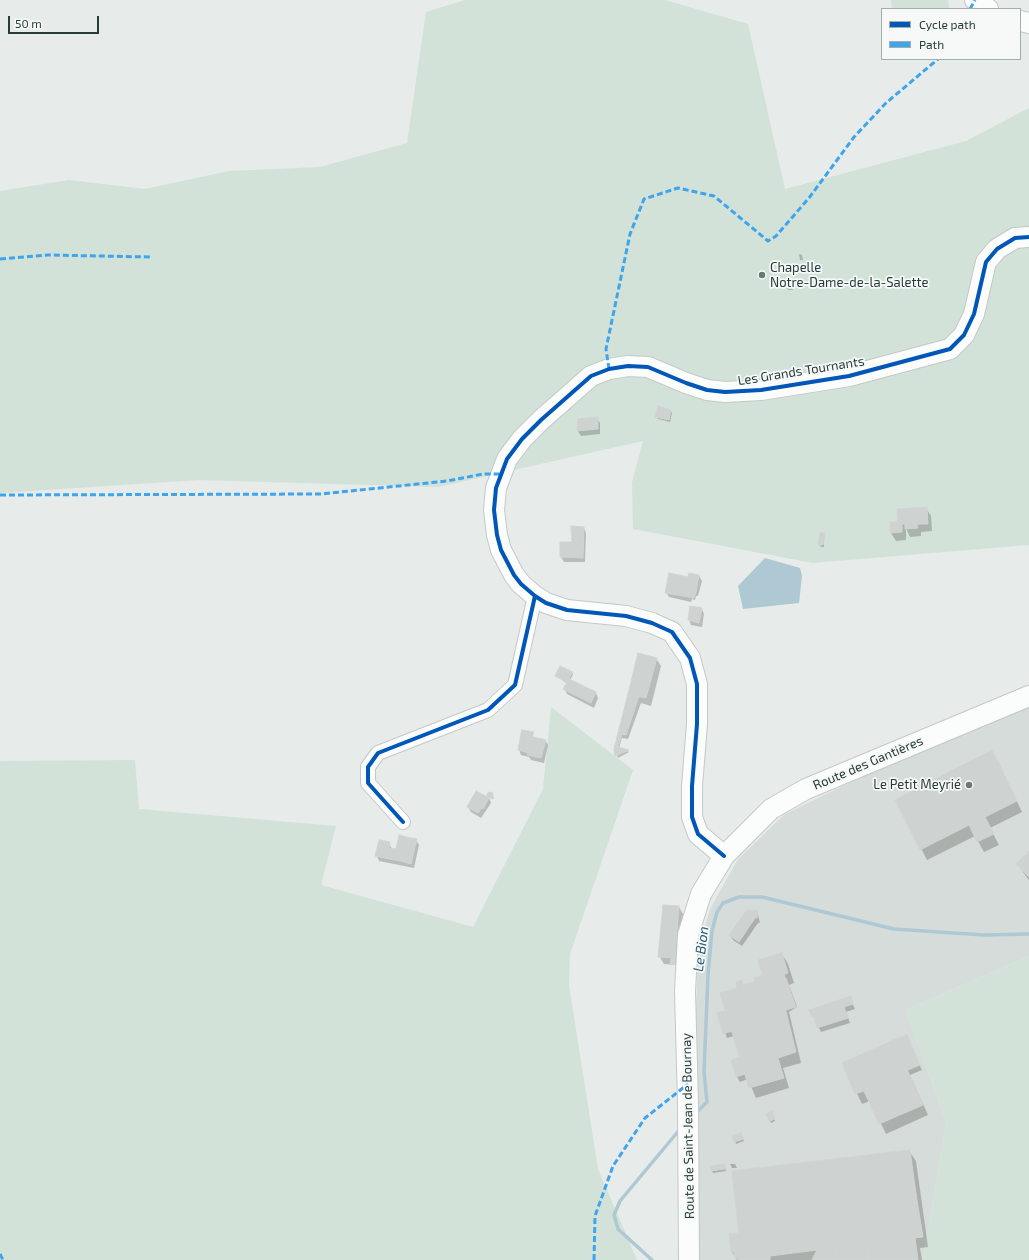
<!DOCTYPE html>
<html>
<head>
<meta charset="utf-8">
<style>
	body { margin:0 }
	#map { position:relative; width:1029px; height:1260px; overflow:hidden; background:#e7ebe9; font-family:"Exo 2",sans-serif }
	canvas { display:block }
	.legend { position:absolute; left:881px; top:8px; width:140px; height:52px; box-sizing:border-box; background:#f6f9f8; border:1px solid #a3adac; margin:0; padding:5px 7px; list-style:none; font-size:12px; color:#273c39 }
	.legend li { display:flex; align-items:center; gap:8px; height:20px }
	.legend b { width:20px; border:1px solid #a3adac }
	.scale { position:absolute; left:8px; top:16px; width:91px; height:18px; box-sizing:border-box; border:2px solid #273c39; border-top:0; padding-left:5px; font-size:12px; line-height:14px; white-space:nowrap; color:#273c39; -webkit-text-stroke:3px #f6f9f8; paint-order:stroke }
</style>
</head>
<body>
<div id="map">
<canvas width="1029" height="1260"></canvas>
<ul class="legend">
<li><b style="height:5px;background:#0057b8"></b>Cycle path</li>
<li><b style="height:5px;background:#3ea4ec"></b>Path</li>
</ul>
<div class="scale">50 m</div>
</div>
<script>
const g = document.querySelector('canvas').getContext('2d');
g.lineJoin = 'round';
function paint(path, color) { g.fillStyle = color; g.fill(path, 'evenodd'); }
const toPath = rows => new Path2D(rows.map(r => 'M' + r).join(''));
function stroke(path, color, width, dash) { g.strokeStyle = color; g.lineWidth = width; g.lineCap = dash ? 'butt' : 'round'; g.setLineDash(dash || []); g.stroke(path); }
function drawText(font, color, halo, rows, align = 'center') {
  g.font = font + ' "Exo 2",sans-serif'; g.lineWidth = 3.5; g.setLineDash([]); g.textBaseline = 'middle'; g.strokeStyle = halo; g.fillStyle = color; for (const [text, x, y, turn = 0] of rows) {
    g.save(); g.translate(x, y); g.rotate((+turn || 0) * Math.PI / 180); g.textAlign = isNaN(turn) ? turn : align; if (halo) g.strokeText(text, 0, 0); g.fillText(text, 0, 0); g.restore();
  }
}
paint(toPath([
	[1029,703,1029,956,906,1010,946,1122,923,1260,687,1260,698,954,710,909,738,859,785,814,938,740]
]), '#d6dcd9');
paint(toPath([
	[465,0,665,0,748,24,785,189,966,141,1029,108,1029,545,813,563,633,529,632,482,643,441,438,487,199,480,0,493,0,191,69,180,145,189,229,171,320,167,407,143,426,12],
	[891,0,948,0,949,7,948,9,892,9],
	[551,707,633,770,570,954,569,985,598,1169,637,1260,0,1260,0,761,135,760,139,809,336,826,321,885,473,927,543,789],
	[1029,956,1029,1260,923,1260,946,1122,906,1010]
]), '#d2e2d8');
paint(toPath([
	[765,558,800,568,802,576,799,603,743,609,738,586]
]), '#aec9d3');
paint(toPath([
	[799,254,802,255,803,260,800,260],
	[792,285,793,290,788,290,787,288],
	[671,411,672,413,670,422,658,419,656,416],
	[597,418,600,423,600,434,581,436,578,431,579,420],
	[926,508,931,516,932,531,921,532,921,536,910,537,906,528,906,540,896,541,891,533,891,523,899,523],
	[584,528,586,533,585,562,564,562,561,557,561,543,573,543],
	[824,534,824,547,821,547,819,545],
	[699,576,702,581,698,596,696,596,695,600,692,599,691,602,669,597,666,592],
	[691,607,702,609,704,614,702,627,691,625,689,620],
	[639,655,656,658,661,666,651,706,641,703,628,739,622,738,619,748,629,752,618,758,615,749],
	[572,672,573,675,570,680,596,693,598,698,594,708,567,694,565,689,568,684,556,676],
	[523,731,533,733,533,738,545,740,548,745,544,763,531,760,529,757,521,755,519,750],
	[998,762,1022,812,990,828,999,845,984,852,975,836,927,860,896,800],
	[490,793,494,798,492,799,488,795],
	[489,798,491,803,481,818,471,812,468,807],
	[416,840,419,845,414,868,379,861,377,856,389,843,392,849,396,850],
	[1029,852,1029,880,1017,864],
	[679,907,683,914,679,965,664,964,659,956],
	[757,911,760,923,758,923,742,946,733,940,730,935],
	[782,954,788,964,794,983,789,985,797,1007,789,1012,801,1063,783,1068,789,1088,756,1098,748,1079,740,1082,737,1077,732,1060,741,1058,734,1036,727,1038,718,1014,726,1011,741,981,744,986,756,982,764,976],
	[850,998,855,1009,846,1012,850,1023,821,1032,811,1011],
	[906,1036,922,1070,910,1075,928,1115,886,1134,870,1101,862,1104,843,1064],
	[768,1114,773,1115,775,1121,771,1123],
	[742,1136,744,1141,736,1144,735,1141],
	[909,1151,916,1161,928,1247,920,1248,922,1260,737,1260,732,1252,740,1234],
	[730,1164,735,1164,737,1168,732,1168],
	[724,1165,726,1171,713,1173,712,1171]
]), '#0003');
stroke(toPath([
	[695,1114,707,1102,704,1072,708,974,712,931,717,912,723,903,739,897,762,897,894,929,984,935,1029,934],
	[652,1260,618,1229,614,1215,620,1201,681,1128]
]), '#aec9d3', 3.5);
const building = toPath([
	[786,283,793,284,793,287,786,288,786,283],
	[658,406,671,410,669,420,655,417,658,406],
	[598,417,598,429,577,431,578,419,598,417],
	[927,507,928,524,917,524,918,528,905,529,905,524,902,524,902,532,890,533,890,522,898,522,897,509,927,507],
	[571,526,584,527,583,558,560,557,560,542,572,542,571,526],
	[820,533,825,533,823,545,818,545,820,533],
	[669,573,688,577,689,573,699,575,696,592,690,591,689,597,665,593,669,573],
	[690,591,696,592,694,598,689,597,690,591],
	[690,606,702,608,699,623,688,620,690,606],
	[638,653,657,658,646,698,628,694,638,653],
	[560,666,573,672,567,682,555,676,560,666],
	[569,679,596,692,591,703,563,689,569,679],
	[628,694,639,696,626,735,618,733,628,694],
	[522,730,534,732,532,736,521,734,522,730],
	[618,733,622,734,618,747,629,750,615,756,614,749,618,733],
	[521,734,546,740,541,758,527,755,528,753,518,750,521,734],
	[992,750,1017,801,985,817,994,834,977,842,969,825,920,850,895,800,992,750],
	[476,791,489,798,483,809,482,808,478,813,467,807,476,791],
	'487 795a3 3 0 1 1 6 0a3 3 0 1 1-6 0Z',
	[399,835,410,838,409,842,398,840,399,835],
	[410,838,417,839,411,864,404,862,410,838],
	[379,840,390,842,389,848,396,849,398,840,409,842,404,862,375,856,379,840],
	[1029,851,1029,877,1016,864,1029,851],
	[663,905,679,906,675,958,658,957,663,905],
	[747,910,757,910,757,916,742,917,747,910],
	[757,916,757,918,755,918,739,942,729,935,742,917,757,916],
	[782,953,788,973,776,977,777,980,786,978,792,996,783,999,796,1052,778,1058,784,1078,749,1088,720,993,737,988,736,982,742,980,743,985,764,979,758,960,782,953],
	[671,958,675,958,675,964,670,964,671,958],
	[784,974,785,978,777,980,776,977,784,974],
	[763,975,764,979,755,982,754,978,763,975],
	[792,996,796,1007,786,1010,783,999,792,996],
	[851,996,853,1004,812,1017,809,1010,851,996],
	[844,1007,848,1018,817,1028,814,1017,844,1007],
	[725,1011,732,1031,723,1034,717,1013,725,1011],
	[907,1035,920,1065,908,1070,894,1040,907,1035],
	[894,1040,923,1105,879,1124,864,1091,855,1094,842,1063,894,1040],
	[740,1057,745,1074,736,1077,731,1060,740,1057],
	[772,1111,775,1119,769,1121,766,1114,772,1111],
	[741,1133,744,1139,734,1142,732,1136,741,1133],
	[910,1150,916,1194,852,1202,857,1245,835,1248,837,1260,812,1260,817,1250,770,1256,770,1260,746,1260,737,1252,731,1252,729,1234,739,1233,732,1171,910,1150],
	[725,1164,725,1169,711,1171,710,1166,725,1164],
	[916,1194,923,1237,857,1245,852,1202,916,1194],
	[915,1238,918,1260,869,1260,867,1244,915,1238],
	[867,1244,869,1260,837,1260,835,1248,867,1244],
	[734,1252,737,1252,746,1260,739,1260,734,1256,734,1252]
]);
paint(building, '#ced2d1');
stroke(building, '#d0d4d2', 1);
const street = toPath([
	[403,822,368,783,368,767,378,753,488,710,515,685,535,596]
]);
const secondary = toPath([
	[975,0,988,9],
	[1020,21,1029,23],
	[724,856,698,834,692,817,692,786,697,724,697,684,690,658,672,632,652,623,626,616,567,610,546,603,535,596,521,584,514,575,501,550,497,535,494,510,496,488,507,459,522,439,541,420,591,376,609,369,628,366,648,367,686,383,707,390,725,392,761,390,849,376,950,349,964,335,974,314,986,262,997,249,1015,238,1029,237],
	[689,1260,688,1104,685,991,688,935,701,894,724,856,771,809,806,789,1029,696]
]);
stroke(street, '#c4c8c6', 16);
stroke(secondary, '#c4c9c8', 22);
stroke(street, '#fbfcfc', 14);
stroke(secondary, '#fbfcfc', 20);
stroke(toPath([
	[970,9,975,0],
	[0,259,48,255,151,257],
	[609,369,606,349,630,234,644,199,678,188,714,196,768,241,776,236,809,198,854,137,886,103,938,59],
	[0,495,321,494,447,481,483,474,500,474],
	[0,1254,3,1260],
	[594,1260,595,1216,613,1166,645,1118,688,1084]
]), '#3ea4ec', 3, [6, 3]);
stroke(toPath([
	[403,822,368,783,368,767,378,753,488,710,515,685,535,596],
	[724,856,698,834,692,817,692,786,697,724,697,684,690,658,672,632,652,623,626,616,567,610,546,603,535,596,521,584,514,575,501,550,497,535,494,510,496,488,507,459,522,439,541,420,591,376,609,369,628,366,648,367,686,383,707,390,725,392,761,390,849,376,950,349,964,335,974,314,986,262,997,249,1015,238,1029,237]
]), '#0057b8', 4);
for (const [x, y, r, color] of [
	[762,275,4,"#6a7977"],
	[969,785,4,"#6a7977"]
]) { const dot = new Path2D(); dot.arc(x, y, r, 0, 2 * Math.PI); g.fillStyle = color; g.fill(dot); stroke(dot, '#f6f9f8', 1.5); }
drawText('13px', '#273c39', '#f6f9f8', [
	["Chapelle",770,268],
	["Notre-Dame-de-la-Salette",770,283],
	["Le Petit Meyrié",961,785,"right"]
], 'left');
drawText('13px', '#273c39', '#f6f9f8', [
	["Les Grands Tournants",801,371,-9],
	["Route des Gantières",868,763,-23],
	["Route de Saint-Jean de Bournay",688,1126,-91]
]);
drawText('italic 14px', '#285c71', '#f6f9f8', [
	["Le Bion",701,949,-83]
]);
</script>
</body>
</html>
